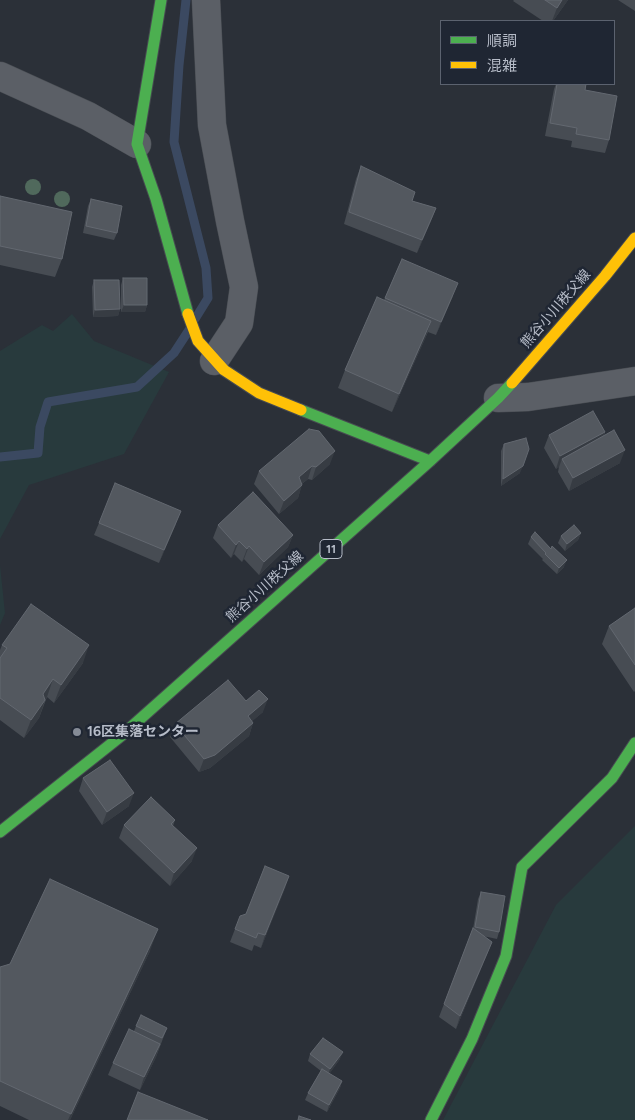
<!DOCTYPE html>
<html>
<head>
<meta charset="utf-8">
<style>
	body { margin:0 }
	#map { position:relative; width:635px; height:1120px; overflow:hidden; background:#2b3038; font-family:Figtree,"Noto Sans JP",sans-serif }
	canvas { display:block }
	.legend { position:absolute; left:440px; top:20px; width:175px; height:65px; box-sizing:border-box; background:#1f2633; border:1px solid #5b626f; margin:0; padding:6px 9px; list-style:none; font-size:15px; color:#b6bcc8 }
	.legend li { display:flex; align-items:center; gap:10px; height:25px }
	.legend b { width:25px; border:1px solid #5b626f }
</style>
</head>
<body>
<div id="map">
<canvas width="635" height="1120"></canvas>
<ul class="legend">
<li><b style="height:6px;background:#4caf50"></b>順調</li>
<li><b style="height:6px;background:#ffc107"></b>混雑</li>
</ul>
</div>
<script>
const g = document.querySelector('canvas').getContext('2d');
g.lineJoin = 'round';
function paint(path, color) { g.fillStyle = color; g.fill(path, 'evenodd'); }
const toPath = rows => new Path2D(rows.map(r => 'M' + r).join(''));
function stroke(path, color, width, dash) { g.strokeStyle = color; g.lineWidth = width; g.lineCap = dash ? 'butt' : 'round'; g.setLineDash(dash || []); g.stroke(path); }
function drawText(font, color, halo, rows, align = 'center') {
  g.font = font + ' Figtree,"Noto Sans JP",sans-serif'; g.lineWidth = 5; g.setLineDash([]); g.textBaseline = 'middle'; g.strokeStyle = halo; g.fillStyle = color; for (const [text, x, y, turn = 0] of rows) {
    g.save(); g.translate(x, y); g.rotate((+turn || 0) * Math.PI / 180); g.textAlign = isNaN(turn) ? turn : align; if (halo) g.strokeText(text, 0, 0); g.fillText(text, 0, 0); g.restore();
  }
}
paint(toPath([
	[72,314,94,341,169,372,124,454,29,485,0,539,0,351,42,325,53,331],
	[0,565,5,613,0,625],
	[635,826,635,1120,443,1120,556,905]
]), '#283a3d');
stroke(toPath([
	[186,0,179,65,174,142,206,268,208,298,195,319],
	[0,457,38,453,40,427,48,402,137,387,174,353,189,330]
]), '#3b4961', 9);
const street = toPath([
	[206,0,212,125,230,221,244,287,239,323,214,361],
	[0,76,88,116,137,144],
	[498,398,528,397,635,381]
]);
const fast = toPath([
	[161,0,137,144,156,199,188,314],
	[301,410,430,461],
	[0,832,121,736,430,461,498,398,512,383],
	[431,1120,472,1039,506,956,522,867,612,778,635,743]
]);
const slow = toPath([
	[188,314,198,341,224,370,259,393,301,410],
	[512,383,605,276,635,238]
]);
stroke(street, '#474b51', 29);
stroke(fast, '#474b51', 13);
stroke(slow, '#474b51', 13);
stroke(street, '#5b5f66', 28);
stroke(fast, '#4caf50', 11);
stroke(slow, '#ffc107', 11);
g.fillStyle = '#50695c';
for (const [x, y] of [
	[33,187],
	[62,199]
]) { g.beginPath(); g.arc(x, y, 8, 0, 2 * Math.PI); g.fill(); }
paint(toPath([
	[514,0,568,0,553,21,543,21,513,1],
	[618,0,635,0,635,11],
	[556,84,586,84,585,90,609,140,605,153,571,147,572,141,545,136,554,89],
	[361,166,412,201,436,208,431,221,417,253,344,224,356,179],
	[0,196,62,259,55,277,0,265],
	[91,199,117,233,114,240,83,233,88,206],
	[402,259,453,296,436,335,428,332,392,412,338,388,345,370,384,300],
	[123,278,147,305,145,312,121,312,121,285],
	[94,280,120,309,118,316,93,317,92,287],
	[605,432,604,436,620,463,569,491,558,472,559,467,556,469,544,448,549,435],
	[504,444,520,473,501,486,501,451],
	[330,464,312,480,308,479,302,484,298,498,279,514,254,484,259,471],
	[99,523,176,524,159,563,94,535],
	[218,525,293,535,288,547,259,575,244,559,242,562,234,554,231,558,213,538],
	[581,533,578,540,565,551,558,543,561,536],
	[531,537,564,567,557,574,542,560,543,559,528,544],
	[635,608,635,691,634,692,602,644,609,626],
	[2,645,83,663,54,703,47,697,39,718,24,738,0,720,0,650],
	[246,701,263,712,252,721,253,723,249,736,210,768,199,772,170,737,175,724],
	[83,778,129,806,102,825,79,791],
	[175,820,173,826,192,861,170,886,119,838,124,825],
	[289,876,261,948,254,945,252,951,230,942,235,929,246,914],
	[481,892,499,932,497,939,483,936,492,942,456,1029,439,1017,473,928,473,929,478,899],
	[150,951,70,1120,29,1120,0,1106,0,967],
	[136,1026,167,1028,156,1057,140,1090,108,1075,113,1063,134,1031],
	[310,1054,340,1059,329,1074,342,1081,340,1088,327,1112,305,1100,308,1093,321,1071,308,1061]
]), '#474c53');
paint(toPath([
	[562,0,568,0,553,21,552,21,557,8],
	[436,208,431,221,417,253,422,240],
	[458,283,453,296,436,335,441,322],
	[124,305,147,305,145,312,121,312],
	[120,309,118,316,93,317,95,310],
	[431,321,425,339,392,412,399,394],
	[605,432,600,445,562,459,559,467,556,469,560,456],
	[625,450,620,463,569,491,573,478],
	[335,451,330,464,312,480,316,467],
	[312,466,308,479,294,490,299,477],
	[523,466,520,473,501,486,503,479],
	[302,485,298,498,279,514,284,501],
	[181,511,176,524,159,563,164,550],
	[581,533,578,540,565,551,567,544],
	[293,535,288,547,259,575,264,562],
	[239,541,234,554,231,558,236,545],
	[249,546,244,559,242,562,247,549],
	[567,560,564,567,557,574,559,568],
	[89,645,83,663,54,703,61,685],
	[53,679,47,697,36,712,43,694],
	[268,699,263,712,243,729,248,716],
	[45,700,39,718,24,738,31,720],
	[253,723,249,736,210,768,199,772,204,759],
	[134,793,129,806,102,825,107,812],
	[197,848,192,861,170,886,174,873],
	[289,876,285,889,261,948,265,935],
	[158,929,150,951,70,1120,68,1120],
	[492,942,487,955,456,1029,460,1016],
	[160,1044,156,1057,140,1090,144,1077],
	[343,1052,340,1059,328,1076,330,1069],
	[342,1081,340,1088,327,1112,329,1105]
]), '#373c43');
const building = toPath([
	[545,0,562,0,557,8,545,0],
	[557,84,586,84,585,90,617,96,609,140,576,134,577,128,550,123,557,84],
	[361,166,415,192,412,201,436,208,422,240,349,212,361,166],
	[0,196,72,212,62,259,0,246,0,196],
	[91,199,122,206,117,233,86,226,91,199],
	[402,259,458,283,441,322,385,298,402,259],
	[123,278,147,278,147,305,124,305,123,278],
	[94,280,119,280,120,309,95,310,94,280],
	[377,297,431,321,399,394,345,370,377,297],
	[593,411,605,432,560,456,549,435,593,411],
	[309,429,319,431,335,451,316,467,312,466,299,477,302,485,284,501,259,471,309,429],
	[614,430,625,450,573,478,562,459,614,430],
	[526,438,529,449,523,466,503,479,504,444,526,438],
	[115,483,181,511,164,550,99,523,115,483],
	[253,492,293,535,264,562,249,546,247,549,239,541,236,545,218,525,253,492],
	[574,525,581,533,567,544,561,536,574,525],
	[535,532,551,549,552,546,567,560,559,568,545,554,546,553,531,537,535,532],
	[31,604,89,645,61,685,53,679,43,694,45,700,31,720,0,698,0,658,7,648,2,645,31,604],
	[635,608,635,665,609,626,635,608],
	[228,680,246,701,259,690,268,699,248,716,253,723,215,755,204,759,175,724,228,680],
	[110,760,134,793,107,812,83,778,110,760],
	[151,797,175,820,171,824,197,848,174,873,124,825,151,797],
	[265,866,289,876,265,935,258,933,256,938,235,929,240,916,246,914,265,866],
	[50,879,158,929,71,1114,0,1081,0,967,10,964,50,879],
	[481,892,505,896,499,932,475,927,481,892],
	[473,928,492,942,460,1016,444,1004,473,928],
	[141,1015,167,1028,162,1038,136,1026,141,1015],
	[129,1029,160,1044,144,1077,113,1063,129,1029],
	[323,1038,343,1052,330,1069,310,1054,323,1038],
	[322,1069,342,1081,329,1105,308,1093,322,1069],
	[138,1092,208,1120,127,1120,138,1092],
	[299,1116,311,1120,298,1120,299,1116]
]);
paint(building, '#53585f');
stroke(building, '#636870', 1);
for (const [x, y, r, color] of [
	[77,732,5,"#858b96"]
]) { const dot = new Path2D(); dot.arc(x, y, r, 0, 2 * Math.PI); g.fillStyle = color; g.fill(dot); stroke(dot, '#1f2633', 2); }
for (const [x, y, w] of [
	[331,549,22]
]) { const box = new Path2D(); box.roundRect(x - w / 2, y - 9.5, w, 19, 4); g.fillStyle = '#1f2633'; g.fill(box); stroke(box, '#b6bcc8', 1); }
drawText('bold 12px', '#b6bcc8', null, [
	["11",331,549]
]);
drawText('14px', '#b6bcc8', '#1f2633', [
	["熊谷小川秩父線",556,309,-49],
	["熊谷小川秩父線",265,587,-42]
]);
drawText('bold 14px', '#b6bcc8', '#1f2633', [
	["16区集落センター",87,732]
], 'left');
</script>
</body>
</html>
